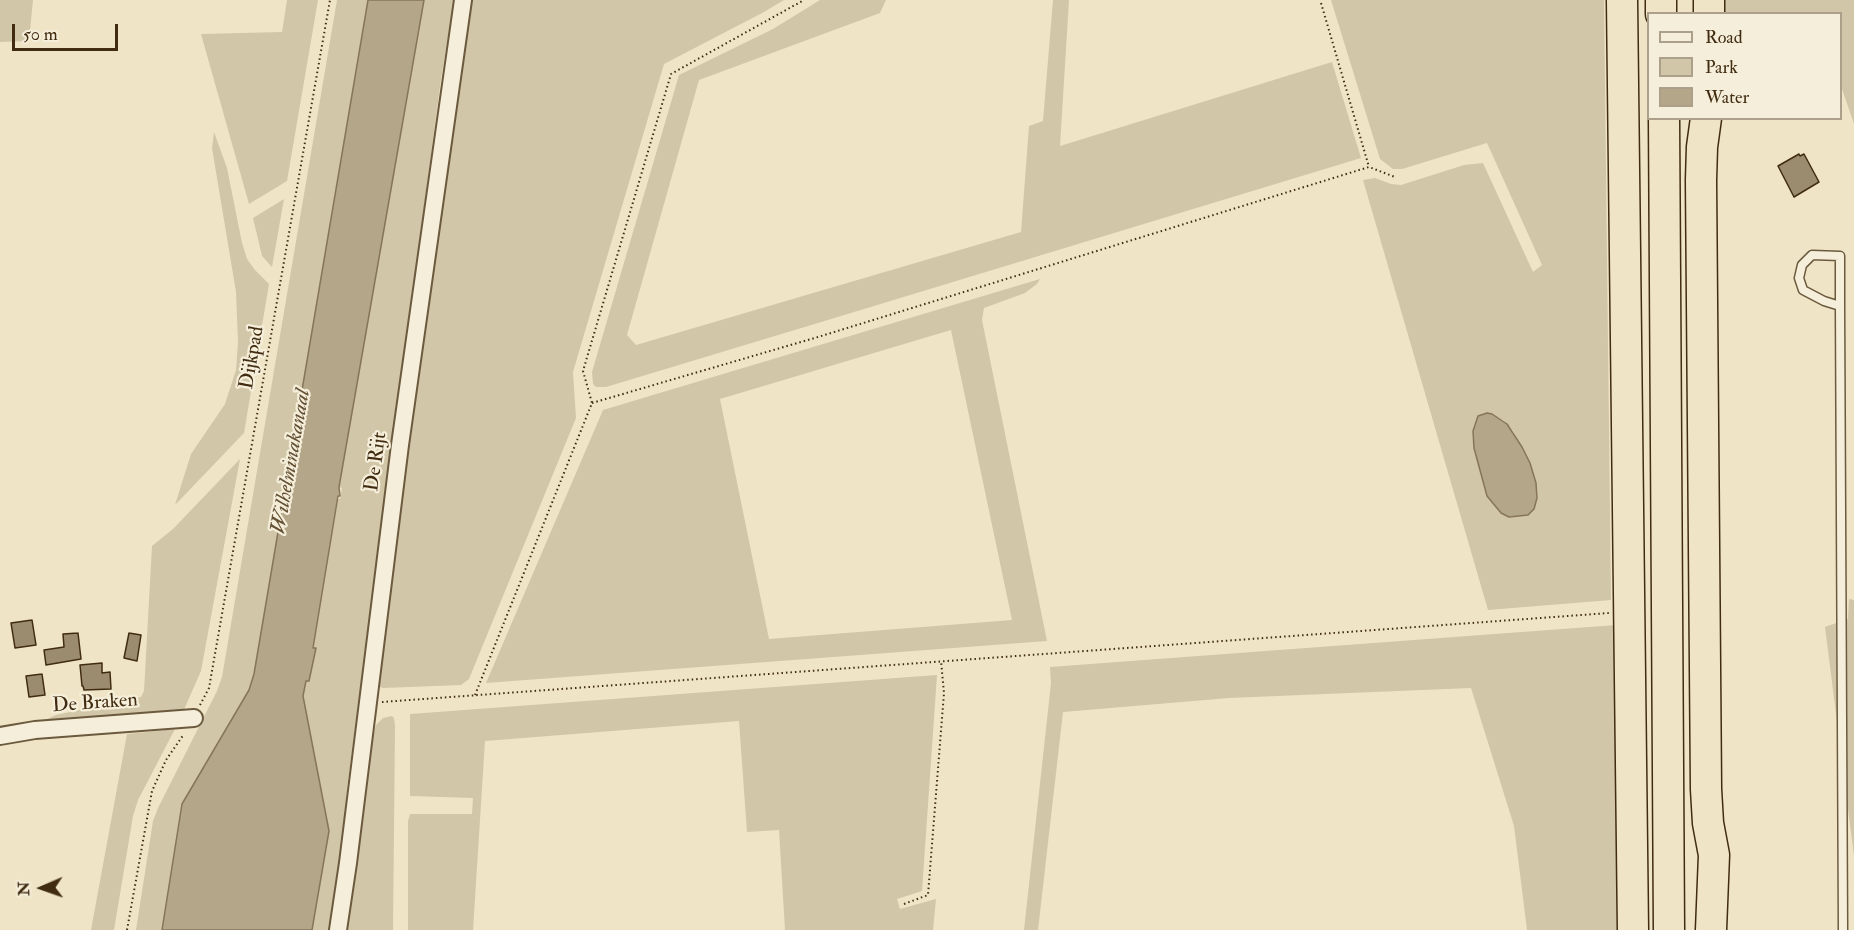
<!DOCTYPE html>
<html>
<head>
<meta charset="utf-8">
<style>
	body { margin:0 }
	#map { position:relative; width:1854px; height:930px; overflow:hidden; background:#efe5c6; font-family:"IM FELL Double Pica",serif }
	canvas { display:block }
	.legend { position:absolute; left:1647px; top:12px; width:195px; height:108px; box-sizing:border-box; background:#f5eeda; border:2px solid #ada08a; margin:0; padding:8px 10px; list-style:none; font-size:18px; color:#412c11 }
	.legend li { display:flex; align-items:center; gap:12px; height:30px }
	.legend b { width:30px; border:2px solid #ada08a }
	.north { position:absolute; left:12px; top:858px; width:60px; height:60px; -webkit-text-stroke:4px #f5eeda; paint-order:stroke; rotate:268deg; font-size:16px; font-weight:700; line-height:24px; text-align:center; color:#412c11 }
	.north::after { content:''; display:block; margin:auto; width:21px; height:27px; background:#412c11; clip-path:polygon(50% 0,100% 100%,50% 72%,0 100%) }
	.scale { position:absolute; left:12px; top:24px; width:106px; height:27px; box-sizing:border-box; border:3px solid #412c11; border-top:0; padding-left:8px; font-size:18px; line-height:21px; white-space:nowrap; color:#412c11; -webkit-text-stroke:4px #f5eeda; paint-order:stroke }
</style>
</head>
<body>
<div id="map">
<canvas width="1854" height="930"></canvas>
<ul class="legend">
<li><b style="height:8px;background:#f5eeda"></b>Road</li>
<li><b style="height:16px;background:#d1c6a7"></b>Park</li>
<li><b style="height:16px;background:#b4a688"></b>Water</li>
</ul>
<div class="north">N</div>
<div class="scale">50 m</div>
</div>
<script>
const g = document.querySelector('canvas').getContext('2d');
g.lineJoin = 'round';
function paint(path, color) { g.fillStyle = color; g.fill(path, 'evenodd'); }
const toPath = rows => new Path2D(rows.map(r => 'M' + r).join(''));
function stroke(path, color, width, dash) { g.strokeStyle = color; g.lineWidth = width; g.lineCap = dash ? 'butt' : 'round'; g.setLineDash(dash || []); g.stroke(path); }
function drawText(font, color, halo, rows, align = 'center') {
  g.font = font + ' "IM FELL Double Pica",serif'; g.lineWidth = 4.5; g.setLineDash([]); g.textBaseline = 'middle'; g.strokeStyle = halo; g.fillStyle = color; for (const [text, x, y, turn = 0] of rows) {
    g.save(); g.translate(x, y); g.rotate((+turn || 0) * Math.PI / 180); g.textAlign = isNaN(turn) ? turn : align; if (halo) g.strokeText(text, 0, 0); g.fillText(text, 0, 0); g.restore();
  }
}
paint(toPath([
	[0,0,33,0,29,41,0,42],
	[287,0,318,0,287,181,249,204,201,34,282,32],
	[337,0,368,0,254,674,249,690,182,804,162,930,136,930,153,821,158,808,217,691,222,677],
	[424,0,454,0,441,79,347,789,343,853,330,930,312,930,329,831,303,696,306,680,309,681,316,648,313,648,338,499,340,499,342,488,339,487],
	[471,0,784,0,764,12,664,64,573,372,576,418,469,679,461,685,383,688,377,686,453,120],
	[820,0,886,0,880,13,699,80,627,335,636,345,1021,232,1029,126,1043,121,1053,0,1069,0,1060,146,1332,62,1361,158,818,323,606,387,596,387,593,384,592,372,679,75,773,29],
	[1331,0,1604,0,1611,600,1488,610,1363,180,1375,178,1391,184,1401,185,1464,165,1483,163,1533,272,1542,265,1487,143,1402,169,1393,169,1380,159],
	[1487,413,1503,420,1513,431,1522,447,1536,483,1509,517,1500,513,1487,496,1474,448,1474,425],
	[1725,0,1854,0,1854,124,1841,86,1840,14,1725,13],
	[214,132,227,168,242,243,247,259,255,270,269,284,244,433,175,505,191,454,225,404,236,370,238,342,236,292,212,148],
	[284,199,272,267,262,256,253,218],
	[1040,279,1037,284,1025,293,984,308,982,320,1047,641,486,683,603,410],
	[951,330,1012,620,769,639,720,399],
	[240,459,201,671,183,712,45,720,56,715,141,697,144,691,152,546,173,529],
	[1849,599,1854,600,1854,856,1825,627,1848,619],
	[1616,625,1619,930,1527,930,1514,826,1471,688,1229,698,1063,712,1038,930,1024,930,1051,683,1050,667],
	[937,675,922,891,897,899,900,909,936,899,933,930,785,930,779,830,747,832,739,721,485,741,473,930,408,930,408,821,410,814,472,814,473,798,410,796,410,714],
	[392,716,394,718,395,726,393,930,345,930,372,740,376,725,383,718],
	[175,729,138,800,133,816,114,930,91,930,127,734]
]), '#d1c6a7');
const water = toPath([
	[368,0,424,0,339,487,340,496,338,496,313,648,316,648,309,681,306,681,303,696,329,831,312,930,162,930,182,804,249,690,254,674,368,0],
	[1487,413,1492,414,1507,424,1522,447,1530,463,1536,483,1537,498,1534,509,1528,515,1509,517,1501,513,1487,496,1474,448,1473,431,1478,416,1487,413]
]);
paint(water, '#b4a688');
stroke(water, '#867558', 1.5);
const building = toPath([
	[1799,154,1800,156,1804,154,1819,182,1794,197,1778,166,1799,154],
	[32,620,36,645,15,648,11,623,32,620],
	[78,633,81,659,46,665,44,650,64,647,63,634,78,633],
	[129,633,141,635,137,661,124,658,129,633],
	[102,663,102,673,110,672,111,689,84,690,83,686,82,686,80,665,102,663],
	[42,674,45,695,29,697,26,676,42,674]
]);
paint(building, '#9b8c6f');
stroke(building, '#412c11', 1.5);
const service = toPath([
	[1840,306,1824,301,1803,290,1799,278,1802,265,1812,255,1840,256,1840,306,1843,930]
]);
const minor = toPath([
	[0,736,35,730,194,718],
	[338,930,348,863,400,445,463,0]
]);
const motorway = toPath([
	[1622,0,1633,930],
	[1661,0,1661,14],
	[1709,0,1709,14],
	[1664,118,1669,930],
	[1706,118,1702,147,1701,180,1706,789,1708,823,1714,855,1711,930]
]);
stroke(service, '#6c5a3e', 11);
stroke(minor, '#6c5a3e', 20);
stroke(motorway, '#412c11', 33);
stroke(toPath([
	[1321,3,1369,167],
	[592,403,818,337,1369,167,1395,177],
	[475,695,592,403,583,371,671,74,804,0],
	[382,702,1609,613],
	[200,705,209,688,330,0],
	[904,904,928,895,944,693,941,661],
	[127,930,152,791,166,760,184,734]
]), '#412c11', 2, [1.5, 3]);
stroke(service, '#f5eeda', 8);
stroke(minor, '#f5eeda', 16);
stroke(motorway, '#efe5c6', 30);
drawText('20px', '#412c11', '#f5eeda', [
	["Dijkpad",253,358,-80],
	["De Rijt",377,462,-82],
	["De Braken",95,704,-4]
]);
drawText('italic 21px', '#645135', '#f5eeda', [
	["Wilhelminakanaal",292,462,-80]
]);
</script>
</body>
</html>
